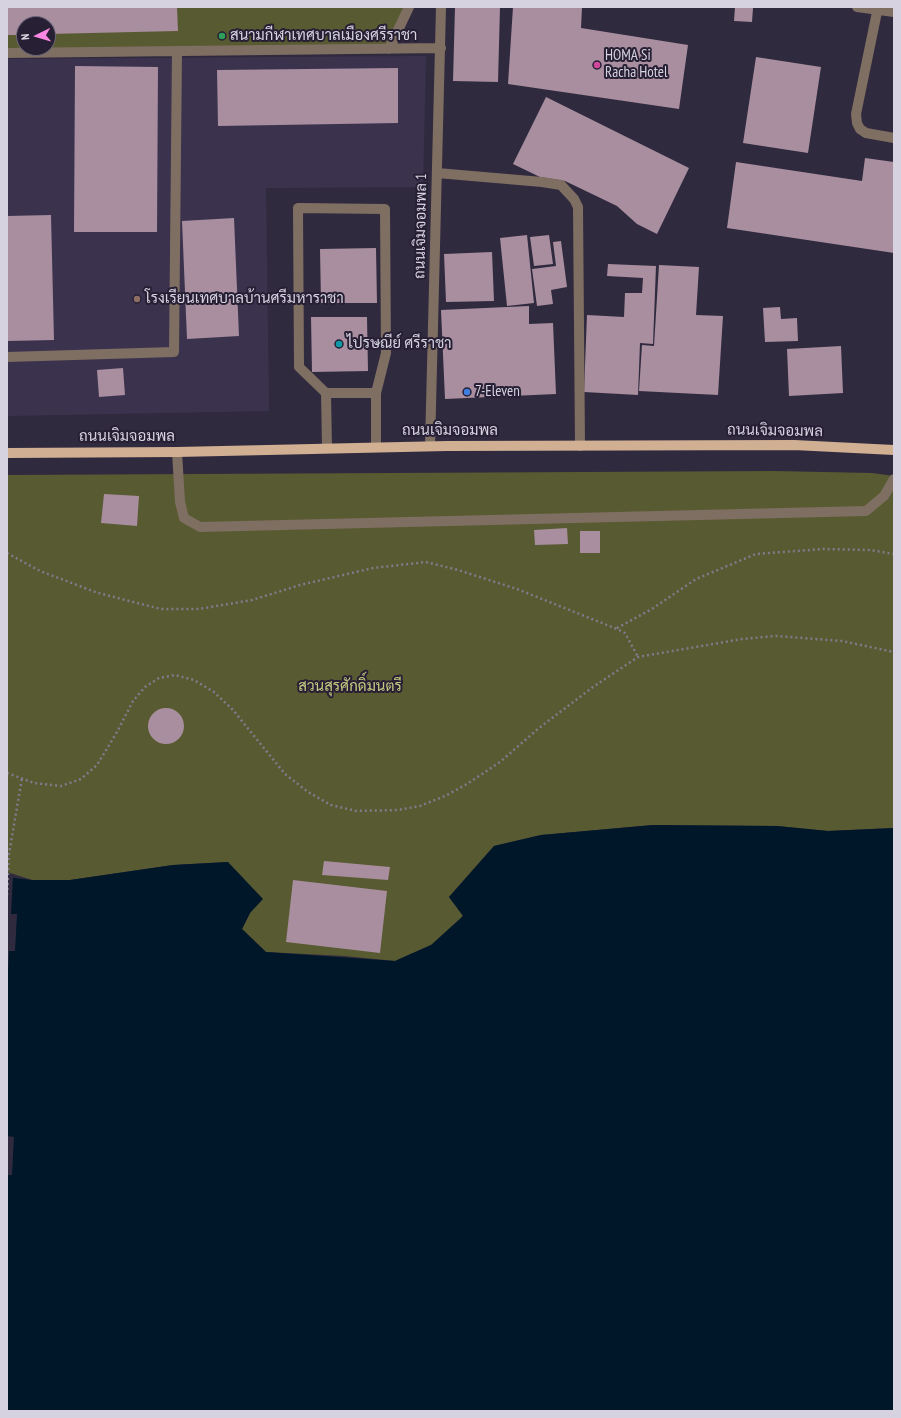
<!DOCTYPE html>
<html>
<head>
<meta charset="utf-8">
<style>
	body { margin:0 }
	#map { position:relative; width:901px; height:1418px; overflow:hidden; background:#302a3f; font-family:"PT Sans Narrow",sans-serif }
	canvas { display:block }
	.frame { position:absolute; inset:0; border:8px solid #d6d2e0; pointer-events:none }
	.north { position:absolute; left:16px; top:16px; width:40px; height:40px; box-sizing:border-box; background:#272035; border:1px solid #6d6779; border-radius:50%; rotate:265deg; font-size:11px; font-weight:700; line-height:16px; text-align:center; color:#d6d2e0 }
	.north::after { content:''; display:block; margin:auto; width:14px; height:18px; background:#fc86e3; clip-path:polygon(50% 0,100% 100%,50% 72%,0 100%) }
</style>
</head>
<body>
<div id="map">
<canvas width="901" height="1418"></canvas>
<div class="frame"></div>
<div class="north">N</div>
</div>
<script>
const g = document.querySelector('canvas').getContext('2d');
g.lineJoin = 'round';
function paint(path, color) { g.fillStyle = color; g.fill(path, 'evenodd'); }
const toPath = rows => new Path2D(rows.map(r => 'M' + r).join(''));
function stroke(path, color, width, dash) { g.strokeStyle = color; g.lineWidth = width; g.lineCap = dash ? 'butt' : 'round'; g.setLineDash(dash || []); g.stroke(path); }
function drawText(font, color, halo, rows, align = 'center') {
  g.font = font + ' "PT Sans Narrow",Sarabun,sans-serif'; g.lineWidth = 4; g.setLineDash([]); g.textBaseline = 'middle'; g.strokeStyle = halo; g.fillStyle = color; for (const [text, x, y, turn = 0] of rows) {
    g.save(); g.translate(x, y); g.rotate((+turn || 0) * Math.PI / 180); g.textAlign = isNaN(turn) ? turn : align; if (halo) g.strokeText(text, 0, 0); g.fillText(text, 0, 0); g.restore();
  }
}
paint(toPath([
	[426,56,423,187,266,188,269,411,7,416,7,59]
]), '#3b334e');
paint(toPath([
	[7,7,409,7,389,49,7,53],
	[24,24,48,24,48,48,24,48],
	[774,471,872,473,894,476,894,828,828,831,777,826,653,825,541,835,494,846,449,897,463,915,453,931,431,945,395,961,344,956,266,952,242,929,250,913,228,862,173,865,70,880,32,880,7,872,7,475]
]), '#585a31');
paint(toPath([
	[653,825,777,826,828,831,894,828,894,1411,7,1411,7,877,32,880,70,880,173,865,228,862,263,899,250,913,242,929,266,952,395,961,431,945,463,916,449,897,494,846,541,835]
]), '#00172a');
paint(toPath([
	[7,877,13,877,11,914,17,914,15,951,9,951,7,994],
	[7,1136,14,1137,12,1175,7,1175]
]), '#302a3f');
paint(toPath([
	[7,7,177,7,178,31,48,34,48,24,24,24,24,35,7,35],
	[455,7,500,7,498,82,453,81],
	[513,7,582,7,581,28,688,45,679,109,508,84],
	[735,7,753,8,752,22,734,21],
	[756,57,821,67,808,153,743,143],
	[75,66,158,67,157,232,74,232],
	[398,68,398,123,218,126,217,70],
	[546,97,689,168,657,234,637,224,617,206,565,181,540,177,513,164],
	[865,158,894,162,894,253,727,228,736,162,862,181],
	[51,215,54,340,7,341,7,216],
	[234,218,239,336,187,339,182,221],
	[527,235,534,303,507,306,500,238],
	[549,235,553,264,534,266,530,237],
	[561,241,567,287,551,290,553,304,537,306,532,269,556,266,553,242],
	[376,248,377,303,321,303,320,249],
	[492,252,494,301,446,302,444,254],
	[608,264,656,266,653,344,640,343,638,395,584,392,587,315,624,317,625,293,642,293,643,278,607,276],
	[659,265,699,267,696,315,723,316,718,395,639,391,642,345,654,346],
	[529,306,529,324,553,323,556,394,445,399,441,310],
	[780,307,781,319,797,318,798,341,765,342,763,308],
	[311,317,367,317,368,371,312,372],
	[841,346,843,393,789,396,787,349],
	[123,368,125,395,99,397,97,370],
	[104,494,139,496,137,526,101,523],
	[567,528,568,544,535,545,534,530],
	[580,531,600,531,600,553,580,553],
	'148 726a18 18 0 1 1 36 0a18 18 0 1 1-36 0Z',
	[324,861,390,867,388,880,322,875],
	[293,880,387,891,380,953,286,942]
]), '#a88e9f');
stroke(toPath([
	[7,553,40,571,98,593,161,609,199,609,252,600,300,585,373,568,426,562,458,570,517,589,617,629,625,633,638,657],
	[617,628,652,609,696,579,756,554,823,549,870,550,894,554],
	[7,773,34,783,61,786,81,779,97,765,117,732,133,701,145,687,159,678,175,675,194,680,214,692,233,710,285,774,308,792,331,805,356,811,398,810,420,806,445,796,467,784,500,762,539,728,593,687,638,657,742,639,776,636,842,641,894,652],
	[7,895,9,854,22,778]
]), '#807b8c', 2.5, [2, 3]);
stroke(toPath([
	[857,7,894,12],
	[878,7,856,114,857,123,860,129,866,133,894,138],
	[389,49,409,7],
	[7,53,441,48],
	[437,173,542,182,561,185,574,199,578,207,580,446],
	[7,357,174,352,177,51],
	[326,393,376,393],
	[430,446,441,7],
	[327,448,326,393,299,367,298,208,385,209,386,353,376,393,376,447],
	[177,452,180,502,184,518,200,527,866,511,884,496,894,479]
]), '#7f6f62', 10);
stroke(toPath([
	[7,453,177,452,447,446,794,445,894,450]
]), '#d0af93', 10);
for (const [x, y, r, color] of [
	[222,36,4,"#2e9e5b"],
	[597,65,4,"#d1479c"],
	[137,299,4,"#8d6e63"],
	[339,344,4,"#0f9aa8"],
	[467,392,4,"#3f7fe0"]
]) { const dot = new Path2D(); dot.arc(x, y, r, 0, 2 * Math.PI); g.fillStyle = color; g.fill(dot); stroke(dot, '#272035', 1.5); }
drawText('15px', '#d6d2e0', '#272035', [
	["สนามกีฬาเทศบาลเมืองศรีราชา",230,36],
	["HOMA Si",605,56],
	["Racha Hotel",605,73],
	["โรงเรียนเทศบาลบ้านศรีมหาราชา",145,299],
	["ไปรษณีย์ ศรีราชา",347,344],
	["7-Eleven",475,392]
], 'left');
drawText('15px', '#d6d2e0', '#272035', [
	["ถนนเจิมจอมพล 1",421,226,-89],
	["ถนนเจิมจอมพล",450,431],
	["ถนนเจิมจอมพล",775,431,1],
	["ถนนเจิมจอมพล",127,437]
]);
drawText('15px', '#c6c981', '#272035', [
	["สวนสุรศักดิ์มนตรี",350,687]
]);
</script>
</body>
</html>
